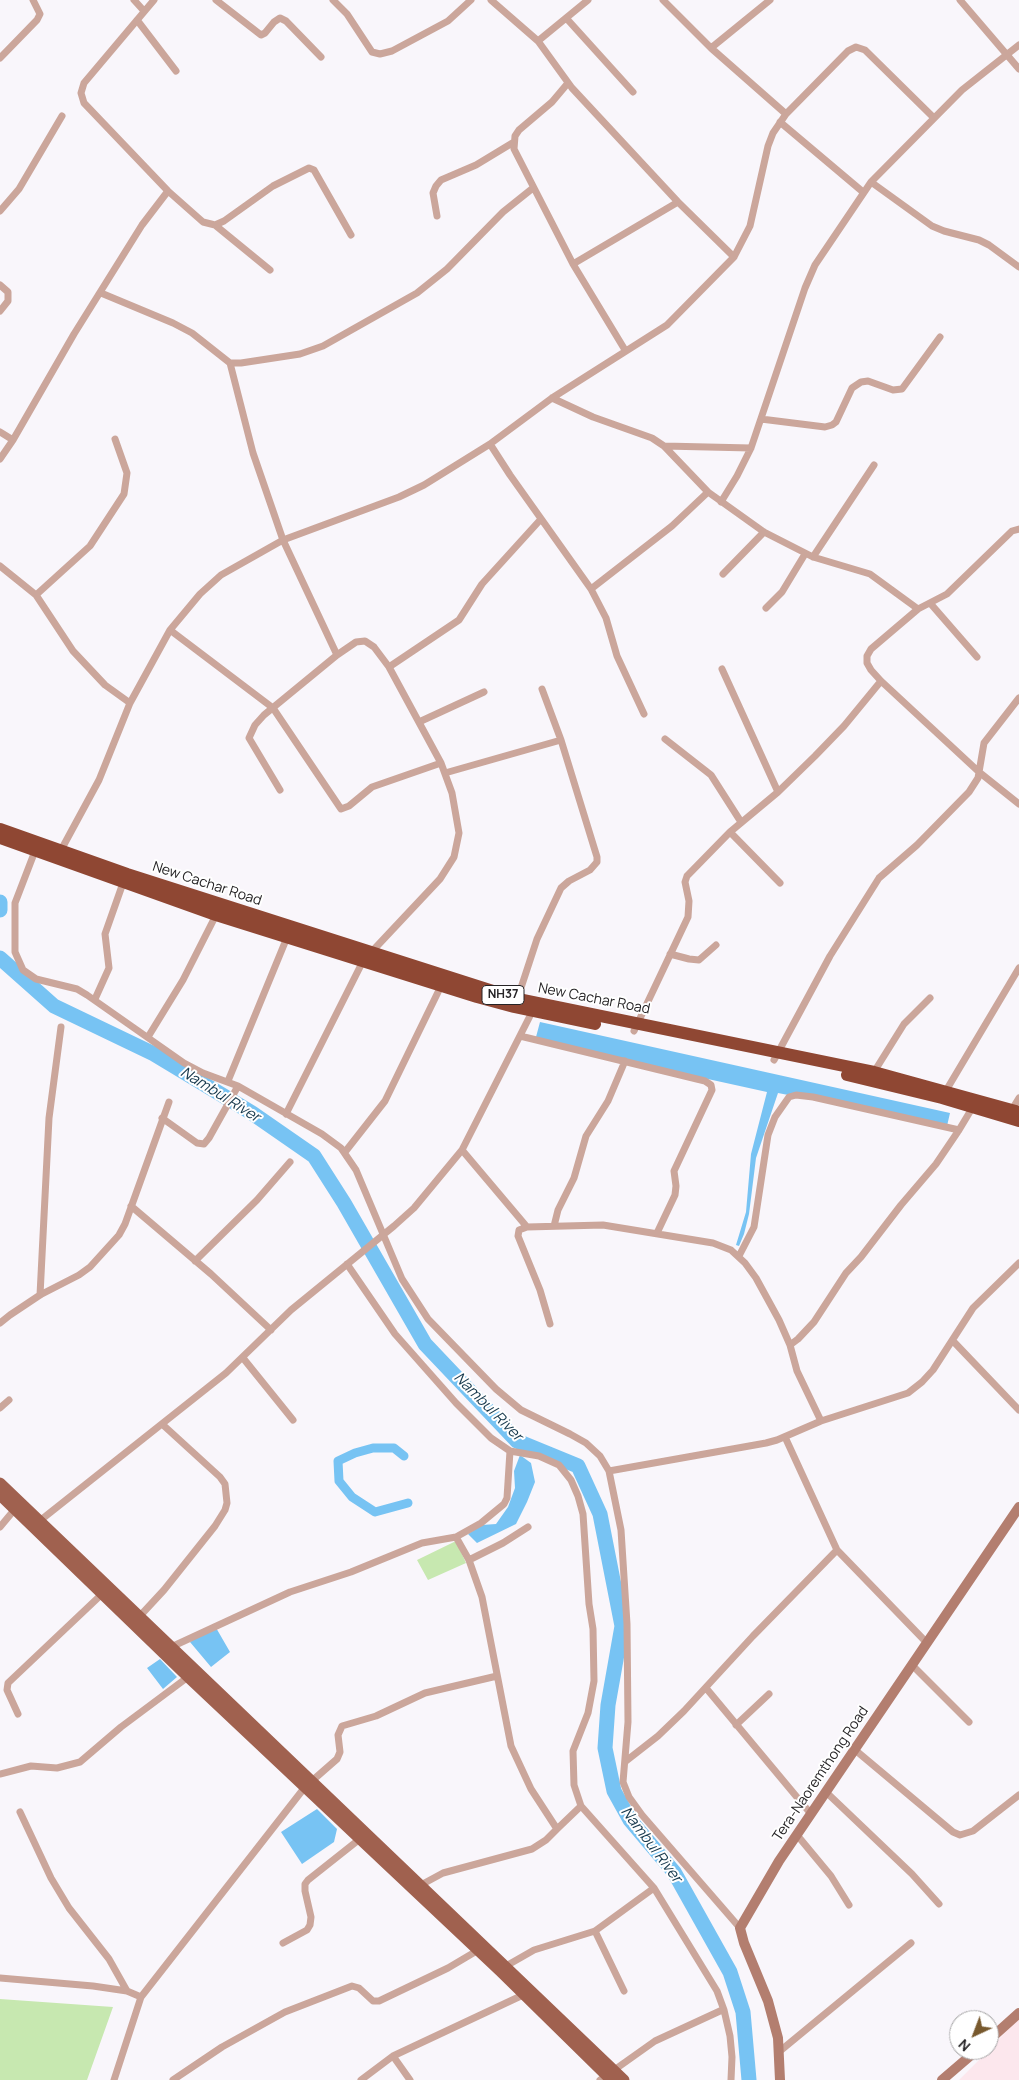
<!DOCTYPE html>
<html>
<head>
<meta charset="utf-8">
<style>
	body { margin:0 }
	#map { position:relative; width:1019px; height:2080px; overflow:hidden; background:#f9f6fb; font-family:Manrope,sans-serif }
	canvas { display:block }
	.north { position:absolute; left:949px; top:2010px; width:50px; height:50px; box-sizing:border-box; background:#fff; border:1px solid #a8a7a8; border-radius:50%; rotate:223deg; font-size:14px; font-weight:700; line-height:20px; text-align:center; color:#262426 }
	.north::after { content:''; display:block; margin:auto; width:18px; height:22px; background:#78592e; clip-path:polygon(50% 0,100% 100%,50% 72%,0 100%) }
</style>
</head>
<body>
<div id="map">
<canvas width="1019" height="2080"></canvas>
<div class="north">N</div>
</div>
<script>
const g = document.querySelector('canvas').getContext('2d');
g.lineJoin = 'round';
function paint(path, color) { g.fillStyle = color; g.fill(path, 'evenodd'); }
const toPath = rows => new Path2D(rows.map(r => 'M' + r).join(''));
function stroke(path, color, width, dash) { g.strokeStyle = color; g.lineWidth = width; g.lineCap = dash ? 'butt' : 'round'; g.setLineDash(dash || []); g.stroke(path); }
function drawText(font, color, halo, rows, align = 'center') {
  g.font = font + ' Manrope,sans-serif'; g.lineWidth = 4; g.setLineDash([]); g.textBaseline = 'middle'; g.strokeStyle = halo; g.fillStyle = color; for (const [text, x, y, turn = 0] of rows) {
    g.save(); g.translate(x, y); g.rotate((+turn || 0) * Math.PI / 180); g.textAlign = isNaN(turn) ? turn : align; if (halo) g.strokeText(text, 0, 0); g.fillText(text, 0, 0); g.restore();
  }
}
paint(toPath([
	[1019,2017,1019,2080,959,2080,989,2050]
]), '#fce7ed');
paint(toPath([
	[456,1541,466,1563,428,1580,417,1560],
	[0,1999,113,2007,87,2080,0,2080]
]), '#c7e8b0');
paint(toPath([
	[540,1022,950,1113,947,1126,778,1093,756,1158,749,1214,744,1234,739,1246,736,1245,746,1212,751,1154,767,1092,626,1061,536,1037],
	[520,1455,531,1463,535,1482,527,1502,516,1524,477,1543,468,1534,482,1525,496,1524,508,1507,515,1488,514,1471],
	[215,1626,230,1652,211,1667,190,1642],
	[160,1659,177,1677,163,1689,147,1668],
	[317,1809,337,1829,334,1842,302,1864,281,1832]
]), '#77c3f3');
stroke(toPath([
	[404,1456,394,1448,373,1448,355,1453,338,1461,339,1481,352,1497,375,1512,408,1503]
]), '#77c3f3', 9);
stroke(toPath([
	[0,902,0,910],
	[0,958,54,1006,154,1054,252,1113,314,1156,344,1203,425,1344,517,1441,578,1466,600,1514,622,1626,608,1705,605,1748,614,1791,630,1820,674,1872,730,1972,743,2012,749,2080]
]), '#77c3f3', 15);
stroke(toPath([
	[134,0,144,11],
	[154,0,84,83,81,93,84,103,168,191,203,222,215,225,224,221,273,186,309,168,314,170,351,235],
	[216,0,261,35,265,33,274,22,280,18,286,21,321,57],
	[333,0,347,14,372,52,380,54,392,51,448,21,471,0],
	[491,0,538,41,572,88,678,202,734,257],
	[663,0,711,48,786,114],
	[960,0,1019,69],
	[567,19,633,92],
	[137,20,176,71],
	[538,41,588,0],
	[711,48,770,0],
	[0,58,37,20,40,14,33,0],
	[568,83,552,102,519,130,515,136,514,149,573,264,625,350],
	[780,122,863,192],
	[871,182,932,226,944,231,979,240,989,245,1019,267],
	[0,211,19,189,62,116],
	[437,216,433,193,436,186,441,180,476,165,514,142],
	[215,225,270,270],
	[573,264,678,202],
	[0,285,8,292,8,301,0,311],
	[101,293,173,323,192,333,230,363,241,363,300,354,323,346,417,293,447,269,503,212,533,188],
	[230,363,253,453,283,540,337,655],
	[552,398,593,417,652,438,664,446,708,492,764,532,813,557,870,574,918,609,947,594,1012,531,1019,529],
	[761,419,825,427,832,425,836,422,852,388,861,382,868,381,893,390,902,389,940,337],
	[0,432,13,440],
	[490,444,510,475,591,589,606,618,617,656,644,714],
	[664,446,751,448],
	[0,459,13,440,74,334,142,225,168,191],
	[721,502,737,476,751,448,805,288,815,265,871,182,962,90,1019,45],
	[813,557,874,465],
	[0,566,36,595,73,651,105,685,130,703],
	[723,574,764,532],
	[591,589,672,526,708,492],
	[36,595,90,546,124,494,127,473,115,439],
	[930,603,977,657],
	[766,608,782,592,805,554],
	[170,630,273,708,341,809,349,806,372,787,441,763],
	[389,667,459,620,482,584,541,519],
	[722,669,778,792],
	[881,681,871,670,867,663,867,656,871,649,918,609],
	[419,722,484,692],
	[665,739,711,775,741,822],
	[445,773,561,740,542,689],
	[280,790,249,738,255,725,264,715,337,655,356,642,365,641,374,647,389,667,441,763,452,793,459,833,454,857,440,879,363,961,286,1114],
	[730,832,780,883],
	[35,851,15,903,15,952,23,970,36,979,77,989,87,995,184,1063,203,1073,238,1086,322,1134,341,1148,356,1170,402,1279,428,1319,496,1389,521,1410,570,1434,586,1443,600,1456,609,1471,621,1530,627,1624,628,1722,623,1782,629,1797,642,1815,740,1928],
	[60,852,99,780,130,703,170,630,200,594,221,575,283,540,399,497,424,485,490,444,552,398,667,325,734,257,750,226,768,146,773,133,786,114,848,51,856,47,865,50,933,117],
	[670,954,689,959,699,960,716,945],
	[95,999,109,968,105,934,123,883],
	[517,1000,537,939,561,888,569,881,590,870,597,862,597,857,561,740],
	[634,1031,688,917,689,901,685,882,687,876,730,832,778,792,815,756,844,726,881,681,979,772,1019,804],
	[520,1036,705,1081,711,1085,712,1090,674,1171,676,1186,675,1195,657,1233],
	[148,1037,183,980,216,915],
	[774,1060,830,956,879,878,917,845,969,792,978,778,984,743,1019,698],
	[874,1072,904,1024,930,998],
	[228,1081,288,935],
	[944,1094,1019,968],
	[1011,1111,1019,1098],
	[162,1118,197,1143,204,1144,209,1138,238,1086],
	[462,1150,527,1227,603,1225,713,1243,731,1250,745,1263,756,1278,779,1320,790,1345,797,1371,821,1421],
	[345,1152,385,1101,441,986],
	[131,1206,211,1274,271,1330],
	[554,1226,558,1210,574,1178,586,1136,608,1101,625,1061],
	[527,1227,519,1230,518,1236,540,1290,550,1324],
	[739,1256,754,1227,768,1135,775,1117,789,1097,796,1095,813,1097,959,1130],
	[195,1261,257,1200,290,1162],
	[347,1264,395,1334,456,1403,491,1438,510,1451,507,1498,504,1504,481,1523,456,1537],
	[40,1295,49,1118,61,1027],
	[0,1323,10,1315,40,1295,79,1275,90,1267,119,1235,125,1224,169,1102],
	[953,1341,1019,1410],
	[790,1345,798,1339,814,1322,846,1273,861,1257,901,1205,936,1164,959,1130,974,1105],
	[243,1358,293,1420],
	[0,1408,9,1400],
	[785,1437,837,1550,927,1643],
	[510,1451,539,1456,559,1465,571,1480,578,1496,583,1514,589,1604,593,1629,594,1681,588,1713,573,1751,574,1785,581,1806,557,1829],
	[609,1471,766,1443,777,1440,821,1421,908,1393,922,1382,933,1370,973,1308,1019,1263],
	[37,1523,226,1373,291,1310,394,1226,414,1208,462,1150,533,1010],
	[0,1527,15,1509],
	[469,1560,503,1543,528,1527],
	[139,1617,164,1590,215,1526,225,1510,227,1503,225,1484,220,1477,162,1424],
	[169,1648,290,1592,351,1572,422,1543,456,1537,469,1560,482,1597,511,1746,531,1789,557,1829,546,1840,532,1849,443,1873,419,1886],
	[912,1665,969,1722],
	[706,1688,811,1814],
	[18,1714,7,1690,8,1683,102,1594],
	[736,1725,769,1694],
	[854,1749,953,1832,960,1835,973,1831,1019,1795],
	[626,1761,658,1736,684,1711,753,1636,837,1550],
	[0,1774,31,1766,57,1768,80,1762,121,1727,188,1677],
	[826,1792,912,1874,939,1904],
	[581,1806,654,1888,717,1991,724,2010],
	[20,1812,51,1878,69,1908,109,1959,127,1991],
	[797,1835,831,1876,849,1905],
	[595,1931,624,1991],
	[283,1943,307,1930,310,1925,311,1917,305,1891,305,1884,308,1880,361,1838],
	[506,1966,534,1950,595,1931,654,1888],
	[0,1978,93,1986,127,1991,141,1997],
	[780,2051,911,1943],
	[393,2056,410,2080],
	[114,2080,141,1997,305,1787,337,1759,340,1752,338,1735,342,1726,376,1716,425,1693,497,1676],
	[173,2080,222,2047,285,2012,352,1986,359,1988,373,2001,379,2001,448,1968,480,1949],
	[361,2080,393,2056,523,1995],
	[600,2080,655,2041,720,2011,724,2010,730,2036,732,2057,731,2080]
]), '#cba69b', 7);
stroke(toPath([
	[989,2040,1019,2013],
	[780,2080,778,2038,768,2001,744,1943,740,1928,779,1861,1019,1507],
	[942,2080,977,2050]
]), '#b37e6f', 10);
stroke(toPath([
	[0,1483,624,2080],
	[0,1495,188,1677,500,1971,611,2080]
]), '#a0614f', 11);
stroke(toPath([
	[0,829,127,874,518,999,874,1072,1019,1112],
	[0,838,216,915,477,997,514,1007,595,1024],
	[847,1075,942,1098,1019,1121]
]), '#8f4733', 12);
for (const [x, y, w] of [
	[503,995,42]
]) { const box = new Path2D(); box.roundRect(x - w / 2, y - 9.5, w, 19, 4); g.fillStyle = '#fff'; g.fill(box); stroke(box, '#262426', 1); }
drawText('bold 12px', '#262426', null, [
	["NH37",503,995]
]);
drawText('14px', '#262426', '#fff', [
	["New Cachar Road",207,884,18],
	["New Cachar Road",594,999,11],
	["Tera-Naoremthong Road",821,1774,-56]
]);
drawText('italic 15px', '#17394d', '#fff', [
	["Nambul River",220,1095,32],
	["Nambul River",488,1407,45],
	["Nambul River",651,1845,53]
]);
</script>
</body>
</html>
